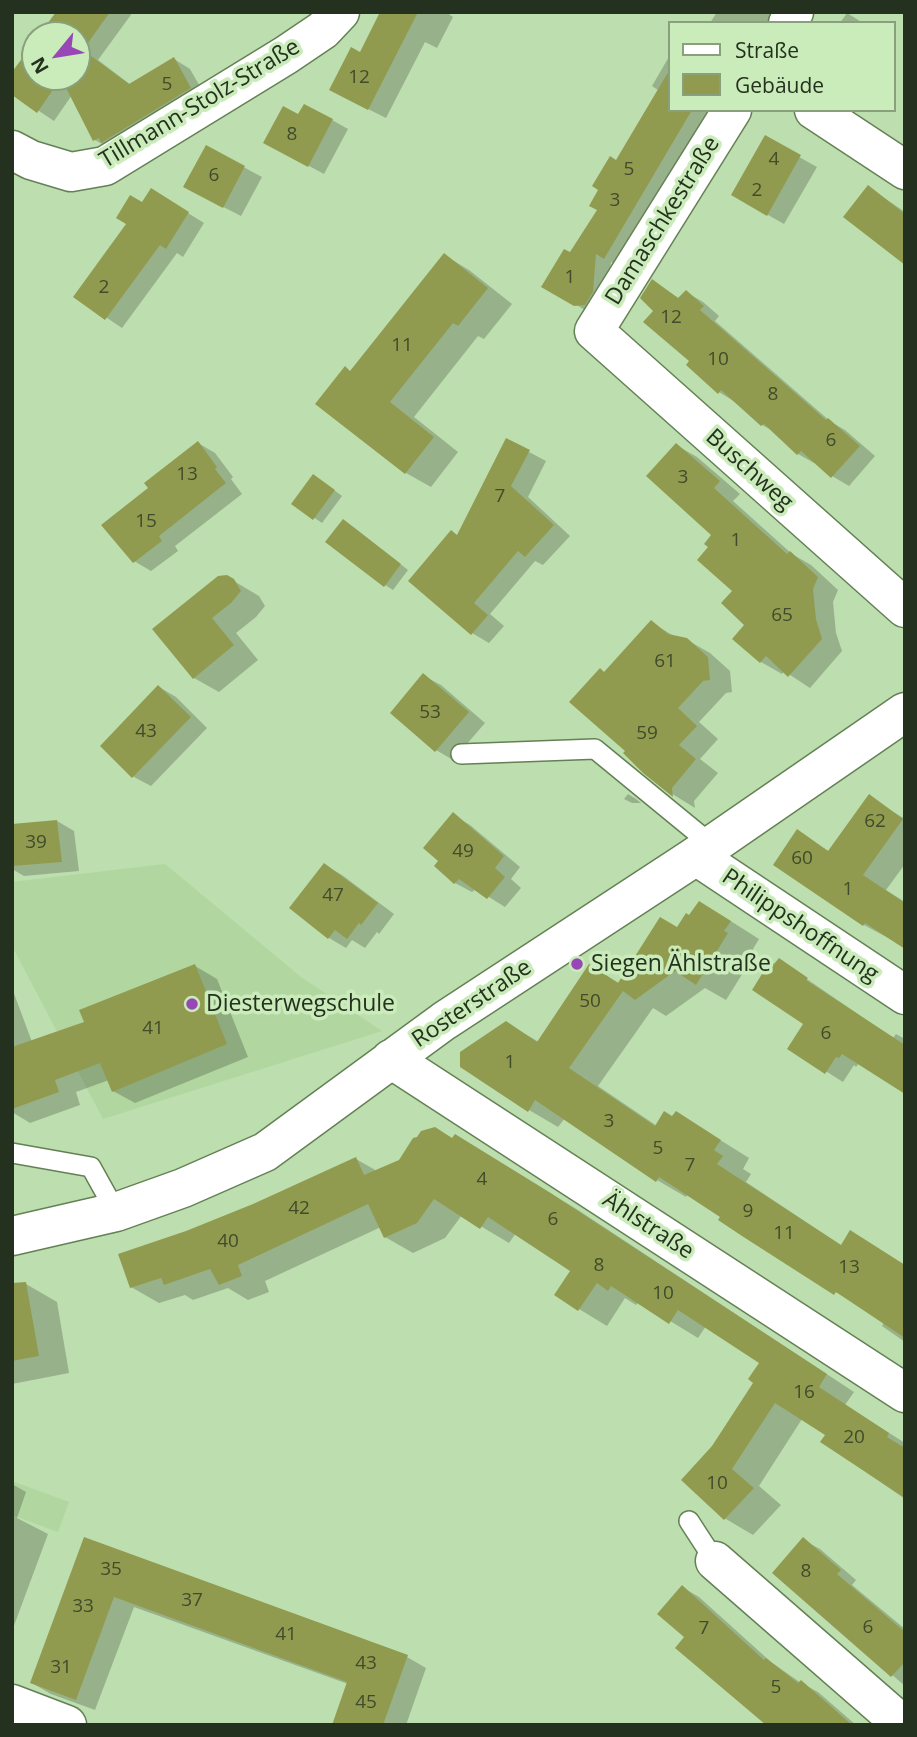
<!DOCTYPE html>
<html>
<head>
<meta charset="utf-8">
<style>
	body { margin:0 }
	#map { position:relative; width:917px; height:1737px; overflow:hidden; background:#bddeae; font-family:"Open Sans",sans-serif }
	canvas { display:block }
	.frame { position:absolute; inset:0; border:14px solid #25311f; pointer-events:none }
	.legend { position:absolute; left:668px; top:21px; width:228px; height:91px; box-sizing:border-box; background:#caebba; border:2px solid #88a17c; margin:0; padding:9px 12px; list-style:none; font-size:21px; color:#25311f }
	.legend li { display:flex; align-items:center; gap:14px; height:35px }
	.legend b { width:35px; border:2px solid #88a17c }
	.north { position:absolute; left:21px; top:21px; width:70px; height:70px; box-sizing:border-box; background:#caebba; border:2px solid #88a17c; border-radius:50%; rotate:240deg; font-size:19px; font-weight:700; line-height:28px; text-align:center; color:#25311f }
	.north::after { content:''; display:block; margin:auto; width:24px; height:32px; background:#9847b7; clip-path:polygon(50% 0,100% 100%,50% 72%,0 100%) }
</style>
</head>
<body>
<div id="map">
<canvas width="917" height="1737"></canvas>
<div class="frame"></div>
<ul class="legend">
<li><b style="height:9px;background:#fff"></b>Straße</li>
<li><b style="height:19px;background:#919b4f"></b>Gebäude</li>
</ul>
<div class="north">N</div>
</div>
<script>
const g = document.querySelector('canvas').getContext('2d');
g.lineJoin = 'round';
function paint(path, color) { g.fillStyle = color; g.fill(path, 'evenodd'); }
const toPath = rows => new Path2D(rows.map(r => 'M' + r).join(''));
function stroke(path, color, width, dash) { g.strokeStyle = color; g.lineWidth = width; g.lineCap = dash ? 'butt' : 'round'; g.setLineDash(dash || []); g.stroke(path); }
function drawText(font, color, halo, rows, align = 'center') {
  g.font = font + ' "Open Sans",sans-serif'; g.lineWidth = 7; g.setLineDash([]); g.textBaseline = 'middle'; g.strokeStyle = halo; g.fillStyle = color; for (const [text, x, y, turn = 0] of rows) {
    g.save(); g.translate(x, y); g.rotate((+turn || 0) * Math.PI / 180); g.textAlign = isNaN(turn) ? turn : align; if (halo) g.strokeText(text, 0, 0); g.fillText(text, 0, 0); g.restore();
  }
}
paint(toPath([
	[165,864,301,977,382,1031,103,1119,12,946,12,882],
	[12,1481,69,1502,58,1532,12,1515]
]), '#b1d69f');
paint(toPath([
	[58,12,133,12,98,60,131,85,174,59,190,69,206,97,111,149,95,140,72,95,54,121,12,93,35,44,35,77,77,77,77,35,42,35],
	[382,12,446,12,453,17,437,48,425,42,386,118,348,99,361,54],
	[717,12,774,12,767,23,710,23],
	[847,13,863,23,840,23],
	[670,55,670,110,714,110,620,267,611,262,608,301,592,314,544,286,571,254,599,210,616,162,658,90,652,86],
	[299,117,332,120,348,129,324,174,281,151],
	[765,138,817,167,784,224,733,195],
	[206,147,262,177,241,216,202,196],
	[868,187,905,212,905,263],
	[167,200,204,223,183,257,177,253,122,328,76,297,143,204],
	[444,255,469,270,512,304,484,339,478,336,414,417,458,452,431,487,406,473,351,372],
	[653,282,680,299,686,292,703,302,719,316,715,321,831,422,845,430,875,456,849,486,832,476,816,461,814,463,798,454,775,432,762,425,735,402,719,392,692,361,655,310],
	[198,443,215,453,233,477,231,479,242,494,175,546,178,551,151,571,134,561,151,489],
	[676,445,697,457,740,494,733,501,792,554,811,565,838,590,833,602,836,633,842,651,810,688,784,671,782,674,761,662,735,639,747,625,734,591,710,547,714,535],
	[529,452,546,461,528,497,570,536,543,565,535,561,490,614,504,626,489,643,472,633,459,536],
	[322,481,342,496,322,523,294,504],
	[352,526,408,570,393,590,385,585],
	[227,577,259,596,265,606,256,617,236,633,258,660,219,692,194,678,154,629],
	[651,622,677,638,687,640,710,653,730,671,732,692,726,693,699,722,718,739,700,759,718,773,694,801,695,808,674,795,644,771,627,751,605,673],
	[424,676,441,685,485,723,453,760,436,750],
	[159,687,176,697,207,728,151,786,134,777,102,746],
	[628,794,636,799,641,803,632,803,624,799],
	[869,797,905,819,905,864,886,890,905,902,905,947,864,925,775,864,798,832,830,852],
	[453,815,470,825,520,867,511,879,521,888,505,907,476,889,472,892,455,883],
	[57,821,74,831,79,871,24,876,12,869,12,826],
	[325,865,342,875,394,914,379,934,377,932,365,948,352,940,346,948,329,938],
	[729,920,759,939,753,949,756,952,726,1000,705,988,666,1016,653,1008,598,1086,657,1126,673,1118,677,1113,749,1158,743,1169,751,1174,746,1182,842,1246,905,1292,905,1342,882,1326,884,1322,743,1234,723,1216,688,1194,686,1197,657,1180,565,1118,558,1127,529,1110,506,1023,539,1042,590,966,619,983,678,929],
	[779,960,893,1038,896,1034,905,1039,905,1092,859,1063,856,1067,854,1065,843,1082,789,1048,805,1024,774,966],
	[195,966,217,979,248,1057,135,1103,113,1091,109,1080,76,1092,80,1105,30,1123,12,1112,12,988,32,1042,86,1023],
	[454,1140,483,1152,578,1210,854,1392,845,1405,905,1443,905,1499,822,1442,827,1434,802,1419,759,1486,781,1505,753,1535,726,1519,683,1480,714,1447,756,1382,761,1362,706,1326,698,1338,639,1302,636,1305,625,1298,607,1326,579,1309,572,1270,516,1233,509,1243,462,1215,445,1238,413,1253,385,1237,381,1227,265,1281,269,1292,248,1300,228,1288,193,1300,185,1295,159,1303,131,1287,187,1233,253,1206,356,1159,377,1171],
	[26,1284,57,1302,69,1373,12,1384,12,1286],
	[12,1484,26,1492,17,1518,48,1534,12,1631],
	[85,1539,407,1657,426,1668,406,1725,334,1725,348,1684,134,1607,95,1710,51,1694,32,1683],
	[803,1540,820,1549,856,1580,852,1585,905,1629,905,1686,774,1573],
	[682,1587,699,1597,771,1662,801,1683,818,1692,856,1725,769,1725,686,1637]
]), '#0003');
paint(toPath([
	[56,12,110,12,83,50,129,84,174,57,191,88,101,143,99,138,93,141,61,78,37,113,12,95,12,72,35,41,35,77,77,77,77,35,39,35],
	[380,12,418,12,368,110,329,90,351,47,360,52],
	[670,69,670,110,692,110,604,259,596,254,593,292,585,305,574,306,541,287,564,249,570,252,597,210,589,206,598,190,592,186,610,156,616,160],
	[304,104,333,119,308,167,263,143,283,106,298,114],
	[765,135,801,155,767,216,731,195],
	[206,145,245,166,223,208,183,187],
	[868,185,905,214,905,265,843,217],
	[151,188,189,212,166,249,160,245,105,320,73,297,126,224,116,218,130,195,142,202],
	[444,253,488,288,458,326,453,323,390,402,434,437,405,474,315,404,345,366,350,371],
	[652,279,678,298,686,290,704,306,700,310,826,420,828,418,860,446,831,478,801,451,797,455,764,424,761,426,721,390,718,394,686,365,689,361,643,322,653,311,640,298],
	[506,438,530,450,511,486,554,525,525,557,518,551,474,603,488,615,471,635,408,581,451,530,457,535],
	[198,441,217,467,215,469,226,483,159,536,162,541,133,563,101,525,148,488,144,483],
	[676,443,720,481,714,488,787,554,790,551,818,577,813,589,816,619,822,639,788,677,766,656,760,663,732,639,744,625,721,603,732,591,697,560,708,547,704,544,711,535,646,476],
	[313,474,335,490,313,520,291,504],
	[343,519,401,564,384,587,325,542],
	[227,575,234,579,241,591,231,603,212,618,234,645,193,679,152,629,218,576],
	[651,620,668,634,687,638,708,657,710,680,703,681,678,708,697,726,679,745,696,759,672,788,673,797,643,773,623,753,625,751,569,702,600,668,604,672],
	[423,673,469,712,435,752,390,713],
	[158,685,191,717,132,778,100,746],
	[869,794,903,819,863,875,905,903,905,949,865,923,863,926,773,865,797,829,828,851],
	[453,812,504,856,495,868,505,877,487,899,459,879,454,884,434,866,438,861,423,848],
	[57,820,62,862,12,866,12,824],
	[324,863,378,903,361,925,359,923,347,939,335,930,328,939,289,908],
	[699,901,731,921,724,931,728,933,696,985,675,971,635,1000,623,991,569,1068,655,1126,664,1111,672,1116,676,1111,721,1140,714,1150,723,1156,717,1164,841,1245,850,1230,905,1265,905,1338,836,1292,834,1295,742,1236,718,1220,720,1217,659,1177,656,1182,535,1100,528,1112,460,1067,460,1052,506,1021,537,1042,589,964,618,983,660,917,677,927,686,913,689,915],
	[779,958,808,978,806,980,905,1045,905,1094,842,1054,839,1058,836,1057,825,1074,787,1049,803,1024,752,990,770,961,774,964],
	[195,964,227,1044,112,1092,100,1063,55,1080,59,1092,12,1109,12,1047,84,1022,79,1010],
	[435,1127,452,1138,455,1134,549,1192,827,1374,819,1387,889,1433,887,1437,905,1448,905,1498,820,1442,825,1435,775,1403,732,1469,754,1488,724,1520,681,1480,712,1446,753,1383,748,1379,759,1363,678,1310,669,1324,611,1286,608,1291,597,1283,578,1311,554,1295,570,1271,488,1217,480,1229,434,1199,417,1223,384,1238,368,1204,238,1265,242,1276,219,1285,210,1269,164,1285,161,1278,130,1288,118,1254,186,1231,253,1204,356,1157,364,1175,399,1160,413,1138,417,1137,421,1131],
	[26,1282,39,1356,12,1361,12,1283],
	[84,1537,408,1655,383,1725,332,1725,347,1682,114,1597,76,1700,30,1683],
	[803,1537,841,1570,837,1574,905,1632,905,1662,891,1677,772,1573],
	[682,1585,764,1660,766,1658,798,1683,801,1680,852,1725,766,1725,675,1648,684,1637,657,1614]
]), '#919b4f');
const service = toPath([
	[461,754,595,749,712,845],
	[12,1153,91,1167,116,1212],
	[689,1521,715,1561]
]);
const minor = toPath([
	[788,23,794,12],
	[732,110,594,331,905,608],
	[814,110,905,170],
	[12,150,31,160,71,172,105,166,286,55,323,30,340,12],
	[696,856,905,995],
	[391,1059,905,1393],
	[715,1561,903,1725],
	[12,1704,67,1725]
]);
const tertiary = toPath([
	[12,1236,116,1212,183,1188,265,1152,444,1021,696,856,905,712]
]);
stroke(service, '#648155', 22);
stroke(minor, '#648155', 41);
stroke(tertiary, '#648155', 41);
stroke(service, '#fff', 19);
stroke(minor, '#fff', 38);
stroke(tertiary, '#fff', 38);
for (const [x, y, r, color] of [
	[577,964,7,"#9847b7"],
	[192,1004,7,"#9847b7"]
]) { const dot = new Path2D(); dot.arc(x, y, r, 0, 2 * Math.PI); g.fillStyle = color; g.fill(dot); stroke(dot, '#caebba', 2.5); }
drawText('19px', '#404c2b', null, [
	["12",359,78],
	["5",167,85],
	["8",292,135],
	["4",774,160],
	["5",629,170],
	["6",214,176],
	["2",757,191],
	["3",615,201],
	["1",570,278],
	["2",104,288],
	["12",671,318],
	["11",402,346],
	["10",718,360],
	["8",773,395],
	["6",831,441],
	["13",187,475],
	["3",683,478],
	["7",500,497],
	["15",146,522],
	["1",736,541],
	["65",782,616],
	["61",665,662],
	["53",430,713],
	["43",146,732],
	["59",647,734],
	["62",875,822],
	["39",36,843],
	["49",463,852],
	["60",802,859],
	["1",848,890],
	["47",333,896],
	["50",590,1002],
	["41",153,1029],
	["6",826,1034],
	["1",510,1063],
	["3",609,1122],
	["5",658,1149],
	["7",690,1166],
	["4",482,1180],
	["42",299,1209],
	["9",748,1212],
	["6",553,1220],
	["11",784,1234],
	["40",228,1242],
	["8",599,1266],
	["13",849,1268],
	["10",663,1294],
	["16",804,1393],
	["20",854,1438],
	["10",717,1484],
	["35",111,1570],
	["8",806,1572],
	["37",192,1601],
	["33",83,1607],
	["6",868,1628],
	["7",704,1629],
	["41",286,1635],
	["43",366,1664],
	["31",61,1668],
	["5",776,1688],
	["45",366,1703]
]);
drawText('23px', '#25311f', '#caebba', [
	["Tillmann-Stolz-Straße",200,104,-31],
	["Damaschkestraße",663,221,-58],
	["Buschweg",749,470,42],
	["Philippshoffnung",800,926,34],
	["Rosterstraße",472,1004,-34],
	["Ählstraße",648,1226,33]
]);
drawText('23px', '#25311f', '#caebba', [
	["Siegen Ählstraße",591,964],
	["Diesterwegschule",206,1004]
], 'left');
</script>
</body>
</html>
